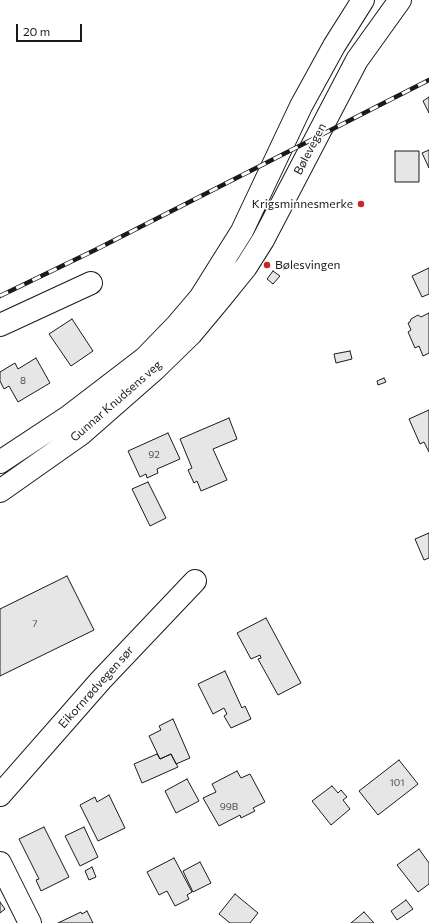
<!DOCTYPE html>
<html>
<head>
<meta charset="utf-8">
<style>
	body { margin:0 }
	#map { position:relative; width:429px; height:923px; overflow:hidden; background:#fff; font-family:Commissioner,sans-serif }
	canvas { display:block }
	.scale { position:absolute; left:16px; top:24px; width:66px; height:18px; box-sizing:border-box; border:2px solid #1a1a1a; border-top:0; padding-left:5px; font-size:12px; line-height:14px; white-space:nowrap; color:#1a1a1a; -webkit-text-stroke:3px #fff; paint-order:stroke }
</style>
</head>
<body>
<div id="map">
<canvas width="429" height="923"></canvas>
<div class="scale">20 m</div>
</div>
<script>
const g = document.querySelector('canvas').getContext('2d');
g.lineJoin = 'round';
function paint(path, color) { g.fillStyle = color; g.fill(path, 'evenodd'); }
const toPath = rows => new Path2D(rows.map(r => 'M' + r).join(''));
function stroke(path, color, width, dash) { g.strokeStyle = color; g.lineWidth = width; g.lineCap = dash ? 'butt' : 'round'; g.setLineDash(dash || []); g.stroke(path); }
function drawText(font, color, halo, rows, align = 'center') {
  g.font = font + ' Commissioner,sans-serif'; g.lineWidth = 3; g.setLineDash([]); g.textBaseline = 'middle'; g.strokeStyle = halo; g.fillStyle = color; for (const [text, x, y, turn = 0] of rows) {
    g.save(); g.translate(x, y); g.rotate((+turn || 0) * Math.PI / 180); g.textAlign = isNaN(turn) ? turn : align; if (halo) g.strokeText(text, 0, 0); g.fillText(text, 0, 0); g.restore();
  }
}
const building = toPath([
	[429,97,429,113,423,101,429,97],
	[429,150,429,168,422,153,429,150],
	[395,151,419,151,419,182,395,182,395,151],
	[429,268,429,294,422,297,412,276,429,268],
	[273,271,280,276,273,284,267,279,273,271],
	[429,313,429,353,423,356,419,346,415,348,408,332,411,330,408,323,410,322,411,319,418,315,421,317,429,313],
	[72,319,93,351,71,366,49,334,72,319],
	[350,351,352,359,336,363,334,354,350,351],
	[36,358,50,383,18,402,9,386,4,389,0,381,0,372,15,363,18,369,36,358],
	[384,378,386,382,378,385,377,381,384,378],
	[429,410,429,452,424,442,420,444,409,419,429,410],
	[229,418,237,439,213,449,227,480,201,491,197,481,194,483,188,470,192,468,180,439,229,418],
	[168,433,180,459,157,469,158,473,147,478,146,474,140,477,128,451,168,433],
	[148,482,166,518,150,526,132,489,148,482],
	[429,533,429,558,424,560,415,539,429,533],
	[67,576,94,630,0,676,0,609,67,576],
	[266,618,301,683,278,695,258,659,261,658,260,655,251,659,237,633,266,618],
	[225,671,242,708,245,706,251,719,231,728,224,716,227,714,224,708,213,714,198,684,225,671],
	[173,719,190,758,176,764,171,754,160,759,149,736,161,730,159,726,173,719],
	[157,754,160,759,171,754,178,767,142,783,134,764,157,754],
	[399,760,418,784,378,815,359,791,399,760],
	[237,771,241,778,250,774,265,802,253,808,255,811,241,818,240,815,219,826,203,798,216,792,212,784,237,771],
	[187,779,199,801,176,813,165,791,187,779],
	[332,786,338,793,341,790,347,797,343,800,350,809,331,825,312,801,332,786],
	[109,795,125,828,98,841,80,805,95,797,97,802,109,795],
	[44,827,69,877,41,891,36,880,39,879,19,839,44,827],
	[84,827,98,857,80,866,65,836,84,827],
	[419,849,429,863,429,884,418,892,397,865,419,849],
	[174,858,192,892,187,895,189,899,175,906,167,891,159,895,147,872,174,858],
	[200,862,211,883,193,892,183,871,200,862],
	[92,867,96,877,89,880,85,871,92,867],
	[235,894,258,913,250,923,230,923,219,914,235,894],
	[406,900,413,909,397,920,391,911,406,900],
	[0,902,5,909,0,913,0,902],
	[87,911,93,923,58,923,81,912,82,914,87,911],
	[364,912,374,923,351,923,364,912]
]);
paint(building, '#e6e6e6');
stroke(building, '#1a1a1a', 1);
const minor = toPath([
	[0,325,91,283],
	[0,795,101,680,195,581],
	[0,863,30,923]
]);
const major = toPath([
	[0,462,68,417,145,358,177,325,200,298,242,231,301,106,334,46,363,0],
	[0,491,81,434,154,370,191,334,221,298,246,267,263,240,357,60,400,0]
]);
stroke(minor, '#1a1a1a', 24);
stroke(major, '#1a1a1a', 24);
stroke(minor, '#fff', 22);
stroke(major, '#fff', 22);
const rail = toPath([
	[0,296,95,250,429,80]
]);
stroke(rail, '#1a1a1a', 4.5);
stroke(rail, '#fff', 3, [9]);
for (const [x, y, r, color] of [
	[361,204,4,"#c62828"],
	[267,265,4,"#c62828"]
]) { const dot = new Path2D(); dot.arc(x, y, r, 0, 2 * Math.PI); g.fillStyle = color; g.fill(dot); stroke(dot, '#fff', 1.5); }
drawText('10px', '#4d4d4d', null, [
	["8",23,381],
	["92",154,455],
	["7",35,624],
	["101",397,783],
	["99B",229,807]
]);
drawText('12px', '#1a1a1a', '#fff', [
	["Bølevegen",310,149,-63],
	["Gunnar Knudsens veg",116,401,-41],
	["Eikornrødvegen sør",96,687,-48]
]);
drawText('12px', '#1a1a1a', '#fff', [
	["Krigsminnesmerke",353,204],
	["Bølesvingen",275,265,"left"]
], 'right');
</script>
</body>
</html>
